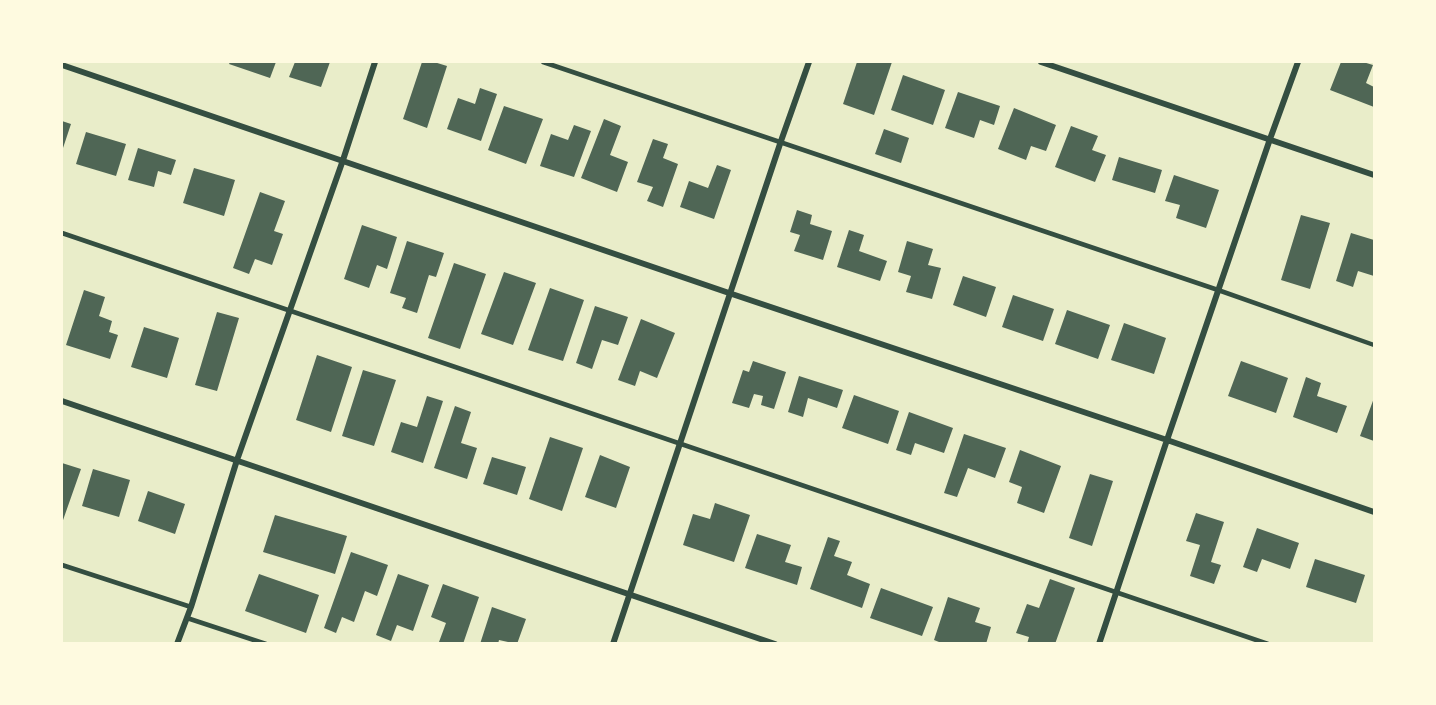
<!DOCTYPE html>
<html>
<head>
<meta charset="utf-8">
<style>
	body { margin:0 }
	#map { position:relative; width:1436px; height:705px; overflow:hidden; background:#e9edc9; font-family:"Golos Text",sans-serif }
	canvas { display:block }
	.frame { position:absolute; inset:0; border:63px solid #fefae0; pointer-events:none }
</style>
</head>
<body>
<div id="map">
<canvas width="1436" height="705"></canvas>
<div class="frame"></div>
</div>
<script>
const g = document.querySelector('canvas').getContext('2d');
g.lineJoin = 'round';
function paint(path, color) { g.fillStyle = color; g.fill(path, 'evenodd'); }
const toPath = rows => new Path2D(rows.map(r => 'M' + r).join(''));
function stroke(path, color, width, dash) { g.strokeStyle = color; g.lineWidth = width; g.lineCap = dash ? 'butt' : 'round'; g.setLineDash(dash || []); g.stroke(path); }
paint(toPath([
	[230,62,276,62,270,78,229,64],
	[295,62,330,62,321,87,289,77],
	[422,62,434,62,447,66,427,128,403,119],
	[857,62,892,62,874,115,843,104],
	[1341,62,1363,62,1373,65,1366,83,1374,87,1374,107,1330,90],
	[903,75,945,90,933,125,891,110],
	[480,88,497,94,481,141,447,129,458,98,475,104],
	[958,92,1000,106,994,125,980,120,974,138,945,128],
	[504,106,543,119,526,164,488,150],
	[1014,108,1056,125,1046,151,1031,146,1026,160,998,149],
	[604,119,621,126,610,155,628,162,617,192,581,178],
	[62,121,71,124,62,151],
	[574,125,591,131,574,177,540,166,551,134,568,140],
	[1071,126,1098,136,1092,150,1106,155,1095,182,1055,167],
	[884,129,909,138,901,163,875,154],
	[86,132,126,144,116,176,76,164],
	[653,139,668,144,663,158,678,164,663,207,647,201,653,187,637,182],
	[138,148,176,160,171,175,158,171,154,187,128,180],
	[1119,157,1162,170,1155,193,1112,180],
	[717,165,731,170,714,219,680,207,689,181,708,188],
	[194,168,235,180,224,216,183,203],
	[1174,175,1219,190,1206,228,1176,218,1180,205,1165,201],
	[260,192,285,201,274,231,283,234,272,265,255,259,249,274,233,268],
	[797,210,812,215,810,224,832,231,823,260,794,251,800,235,790,232],
	[1301,215,1330,223,1310,289,1281,280],
	[362,225,397,237,387,269,377,265,369,288,344,279],
	[849,230,864,235,859,251,887,261,880,281,837,267],
	[1351,233,1374,240,1374,276,1358,271,1353,287,1336,281],
	[407,241,444,253,436,277,429,275,417,313,402,308,406,298,390,293],
	[907,241,933,249,928,265,941,268,932,299,906,292,911,276,898,272],
	[454,263,486,274,460,349,428,338],
	[504,272,536,283,513,345,481,334],
	[963,276,996,287,986,317,953,305],
	[550,288,584,300,563,361,528,350],
	[84,290,105,297,99,316,112,321,109,332,118,335,110,359,66,345],
	[1013,295,1054,309,1043,341,1002,327],
	[595,306,628,317,618,345,602,340,592,369,576,363],
	[1067,310,1110,325,1098,359,1055,344],
	[217,312,239,318,217,391,195,385],
	[641,319,675,333,657,378,640,371,635,386,618,380],
	[1124,323,1166,338,1154,374,1111,360],
	[144,327,179,338,167,378,131,367],
	[317,355,352,367,331,432,296,420],
	[753,361,786,372,774,409,761,405,763,396,754,394,749,408,732,403,743,370,749,372],
	[1241,361,1288,378,1276,413,1228,396],
	[363,370,396,380,374,446,342,436],
	[799,376,843,390,837,408,808,398,803,417,788,412],
	[1306,377,1321,383,1317,396,1347,406,1337,433,1293,417],
	[854,395,899,411,888,444,842,428],
	[427,396,443,401,423,463,391,452,401,422,417,427],
	[1374,398,1374,441,1360,436],
	[455,406,471,412,461,443,477,448,467,479,434,468],
	[909,412,953,428,944,453,915,443,911,455,896,450],
	[964,434,1006,448,995,478,968,468,957,497,944,493],
	[550,437,583,448,562,511,529,499],
	[1020,450,1061,466,1044,513,1017,503,1022,487,1009,482],
	[600,455,630,467,616,508,585,497],
	[492,457,526,467,517,495,483,484],
	[62,463,81,469,62,523],
	[93,469,130,480,119,517,82,506],
	[1090,474,1113,481,1092,546,1069,538],
	[148,491,185,504,175,534,138,521],
	[715,503,750,515,734,562,683,545,693,514,710,519],
	[1196,513,1224,522,1211,562,1221,565,1214,584,1190,576,1200,545,1186,541],
	[275,515,347,536,335,574,263,552],
	[1257,528,1299,543,1290,569,1262,559,1257,572,1243,567],
	[757,534,791,545,785,562,802,567,797,585,745,568],
	[828,537,840,541,834,556,852,562,847,575,870,584,862,608,810,589],
	[351,552,388,565,377,596,365,591,354,622,342,617,336,633,324,628],
	[1315,559,1365,575,1356,603,1306,587],
	[259,574,319,595,306,633,245,611],
	[398,574,429,585,413,631,397,625,391,641,376,635],
	[1050,579,1075,588,1055,644,1027,644,1029,637,1016,633,1027,604,1039,608],
	[443,584,479,597,463,644,439,642,446,623,431,617],
	[881,588,933,607,922,636,870,618],
	[948,597,980,608,975,622,991,627,986,644,944,644,934,640],
	[492,607,526,619,517,644,499,640,498,644,480,644]
]), '#4f6655');
stroke(toPath([
	[543,62,1218,290,1374,345],
	[62,233,1268,644],
	[62,565,191,607],
	[187,618,266,644]
]), '#344e41', 4.5);
stroke(toPath([
	[1041,62,1374,175],
	[62,65,729,293,1167,440,1374,512],
	[62,401,775,644],
	[177,644,191,607,237,460,343,160,375,62],
	[613,644,781,141,809,62],
	[1099,644,1167,440,1270,139,1298,62]
]), '#344e41', 6);
</script>
</body>
</html>
